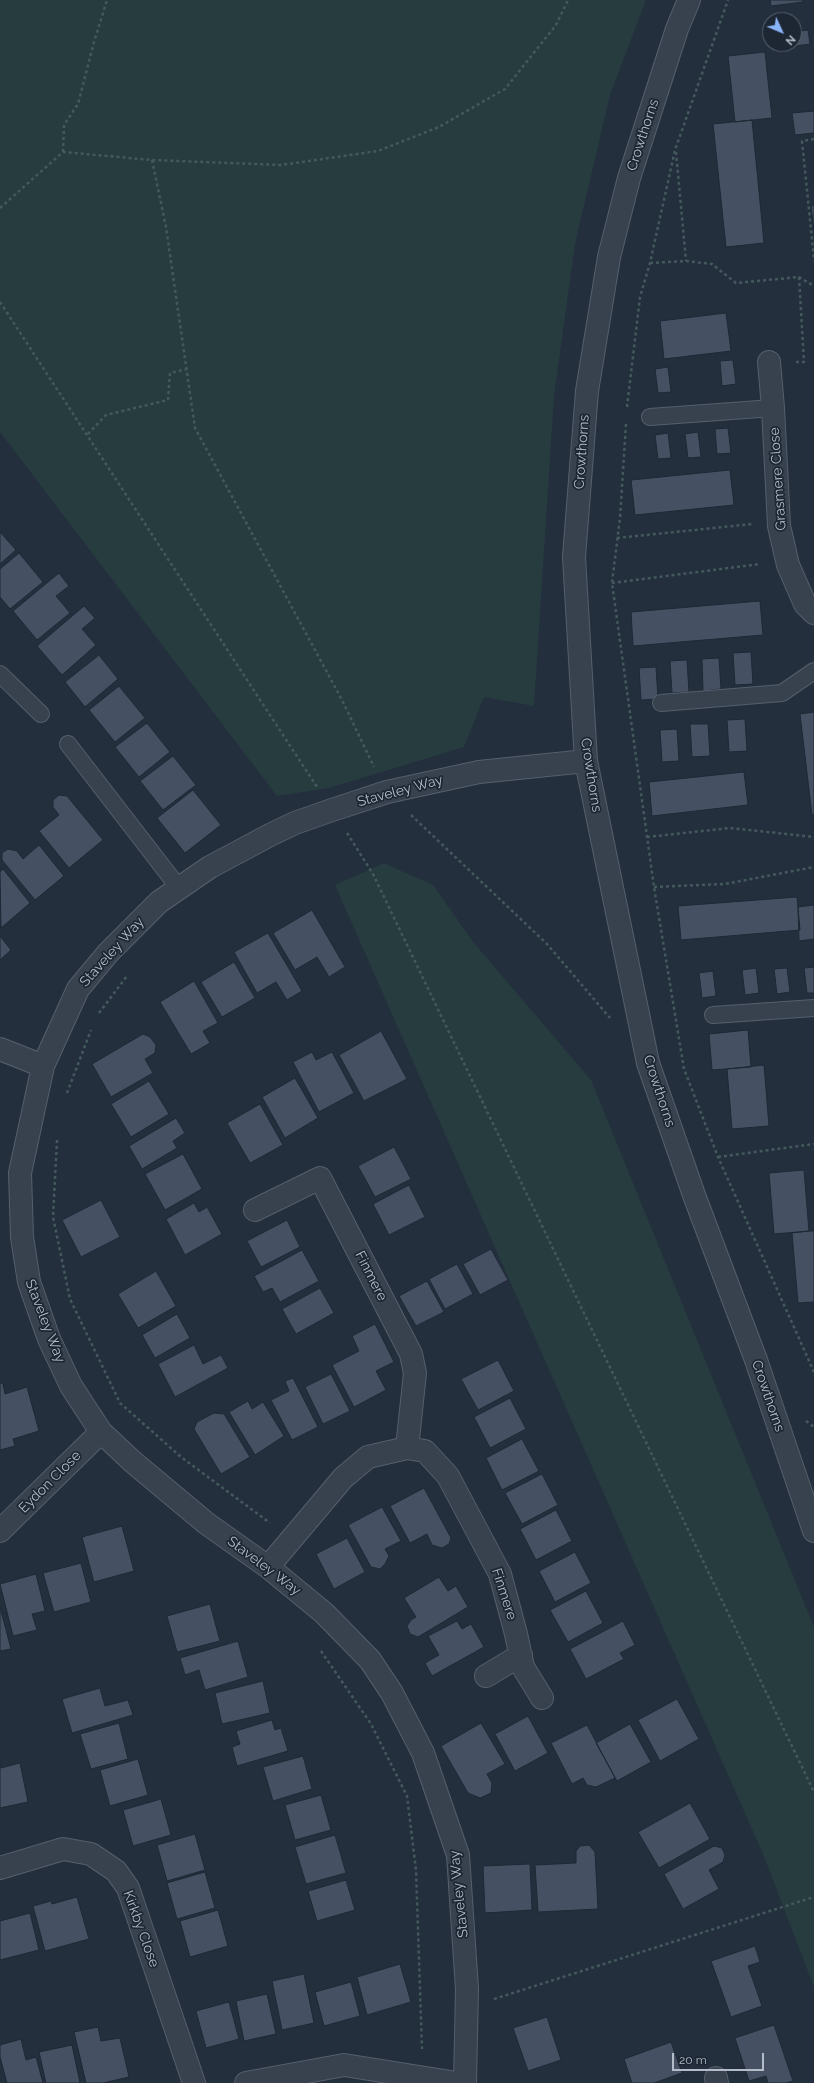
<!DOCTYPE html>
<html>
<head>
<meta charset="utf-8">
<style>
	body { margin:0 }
	#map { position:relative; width:814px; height:2083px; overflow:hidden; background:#242f3e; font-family:Raleway,sans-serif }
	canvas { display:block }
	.north { position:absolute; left:762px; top:12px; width:40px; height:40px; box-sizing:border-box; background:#1d2633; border:1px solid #59626f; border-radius:50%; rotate:134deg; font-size:11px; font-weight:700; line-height:16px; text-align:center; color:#b4bcc9 }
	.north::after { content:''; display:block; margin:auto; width:14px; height:18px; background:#8ab4f8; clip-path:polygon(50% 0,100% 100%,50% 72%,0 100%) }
	.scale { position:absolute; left:672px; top:2053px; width:92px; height:18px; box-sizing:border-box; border:2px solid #b4bcc9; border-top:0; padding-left:5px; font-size:12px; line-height:14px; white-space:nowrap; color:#b4bcc9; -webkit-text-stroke:3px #1d2633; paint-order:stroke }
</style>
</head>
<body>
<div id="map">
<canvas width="814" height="2083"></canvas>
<div class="north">N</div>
<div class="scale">20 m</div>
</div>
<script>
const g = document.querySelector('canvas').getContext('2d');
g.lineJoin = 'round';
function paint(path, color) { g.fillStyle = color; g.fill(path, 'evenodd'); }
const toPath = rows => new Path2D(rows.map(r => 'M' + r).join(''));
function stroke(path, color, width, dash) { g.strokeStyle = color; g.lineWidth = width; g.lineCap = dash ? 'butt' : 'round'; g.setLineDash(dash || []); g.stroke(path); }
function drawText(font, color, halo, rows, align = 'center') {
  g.font = font + ' Raleway,sans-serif'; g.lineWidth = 3.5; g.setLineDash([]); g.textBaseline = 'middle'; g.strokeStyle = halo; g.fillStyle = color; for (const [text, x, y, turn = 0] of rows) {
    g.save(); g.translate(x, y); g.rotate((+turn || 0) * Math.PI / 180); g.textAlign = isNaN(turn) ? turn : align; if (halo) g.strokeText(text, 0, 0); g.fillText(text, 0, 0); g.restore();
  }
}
paint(toPath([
	[0,0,646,0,610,95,575,244,554,396,534,706,484,697,464,747,329,788,277,796,0,432],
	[384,863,433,885,474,943,591,1080,814,1627,814,1987,763,1854,335,885]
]), '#263c3f');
const building = toPath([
	[770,0,803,0,803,2,771,6,770,0],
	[808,30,810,44,788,47,788,44,794,44,794,32,808,30],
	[765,52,772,118,735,122,728,56,765,52],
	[814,111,814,133,795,135,792,113,814,111],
	[752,120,764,243,726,247,713,124,752,120],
	[814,205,814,231,811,206,814,205],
	[726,313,731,351,664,359,660,321,726,313],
	[733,360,736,384,722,386,720,361,733,360],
	[668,367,671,392,658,393,655,369,668,367],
	[728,428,731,453,717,454,715,429,728,428],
	[698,432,701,457,688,458,685,434,698,432],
	[668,433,671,458,658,459,655,435,668,433],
	[730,470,734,505,635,515,631,480,730,470],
	[0,532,16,550,0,564,0,532],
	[19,553,43,582,10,609,0,597,0,569,19,553],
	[59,573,69,586,56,596,70,613,37,640,13,611,59,573],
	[760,601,763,635,633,646,631,612,760,601],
	[84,606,95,618,82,629,96,645,62,675,37,646,84,606],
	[751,652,753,684,735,685,733,653,751,652],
	[99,655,118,679,85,707,65,682,99,655],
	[719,658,721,689,703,691,702,659,719,658],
	[687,660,689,692,672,693,670,661,687,660],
	[656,667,658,699,641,700,639,668,656,667],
	[119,686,145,718,115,742,89,710,119,686],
	[814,712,814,815,812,815,800,714,814,712],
	[745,719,747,751,729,752,727,720,745,719],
	[147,723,170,752,139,777,115,747,147,723],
	[690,724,708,724,710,756,692,757,690,724],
	[677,729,679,761,662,762,660,730,677,729],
	[173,756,196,785,163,810,140,781,173,756],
	[744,772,748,805,652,816,649,782,744,772],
	[193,790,221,825,185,853,157,818,193,790],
	[59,795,67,796,103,840,69,868,39,831,59,815,53,807,53,800,59,795],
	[39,845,64,876,35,900,2,860,2,853,8,849,17,851,23,859,39,845],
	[3,869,30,903,1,928,0,872,3,869],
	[797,897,800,930,681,940,678,906,797,897],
	[814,905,814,939,799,941,798,907,814,905],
	[312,910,345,967,329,977,317,957,295,970,273,933,312,910],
	[268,933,302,991,287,1000,276,982,257,993,234,952,268,933],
	[0,936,11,950,0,960,0,936],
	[234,962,255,998,222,1017,201,982,234,962],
	[814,967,814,993,807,993,804,968,814,967],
	[756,968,759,993,745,995,742,970,756,968],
	[787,968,790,992,777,994,774,969,787,968],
	[713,971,716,996,702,998,699,973,713,971],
	[194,981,218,1023,203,1031,210,1043,191,1054,160,1002,194,981],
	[748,1030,751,1067,712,1070,709,1034,748,1030],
	[381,1031,407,1079,364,1101,339,1055,381,1031],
	[143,1034,150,1037,156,1045,155,1053,145,1059,153,1073,111,1097,92,1064,143,1034],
	[312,1052,316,1060,332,1052,354,1093,319,1112,293,1062,312,1052],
	[764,1065,769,1126,732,1129,727,1069,764,1065],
	[295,1078,318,1118,285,1138,262,1097,295,1078],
	[149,1081,169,1114,131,1137,111,1104,149,1081],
	[260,1104,283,1145,250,1163,227,1123,260,1104],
	[176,1118,185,1133,173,1141,177,1148,142,1169,129,1146,176,1118],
	[394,1147,411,1179,375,1197,358,1166,394,1147],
	[183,1154,202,1189,165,1210,145,1174,183,1154],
	[804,1170,809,1231,774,1234,769,1173,804,1170],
	[409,1185,425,1217,389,1235,373,1204,409,1185],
	[101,1200,120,1237,81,1257,62,1220,101,1200],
	[194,1203,199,1212,207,1207,222,1234,185,1255,166,1219,194,1203],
	[287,1220,300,1247,261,1267,247,1241,287,1220],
	[809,1231,814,1231,814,1302,798,1303,792,1233,809,1231],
	[491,1249,508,1280,480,1295,463,1264,491,1249],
	[302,1250,319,1281,280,1302,272,1288,263,1292,254,1276,302,1250],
	[457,1264,473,1294,445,1309,429,1279,457,1264],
	[156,1271,176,1306,138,1328,118,1294,156,1271],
	[427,1281,444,1312,416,1326,399,1296,427,1281],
	[320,1288,334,1313,296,1334,282,1309,320,1288],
	[177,1314,190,1338,155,1358,142,1335,177,1314],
	[375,1324,394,1362,376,1371,386,1390,354,1407,332,1365,359,1351,352,1336,375,1324],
	[194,1345,203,1364,221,1355,228,1368,175,1397,158,1364,194,1345],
	[498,1360,514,1391,478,1410,461,1379,498,1360],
	[331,1374,350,1411,323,1424,305,1387,331,1374],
	[293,1378,318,1427,292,1440,271,1400,289,1391,285,1381,293,1378],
	[0,1383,3,1384,5,1394,27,1387,39,1431,13,1439,15,1446,0,1450,0,1383],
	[510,1398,526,1429,490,1448,474,1417,510,1398],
	[248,1401,252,1409,263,1402,284,1436,255,1455,229,1412,248,1401],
	[214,1413,224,1414,250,1457,221,1474,194,1429,197,1422,214,1413],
	[522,1439,539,1471,502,1490,486,1458,522,1439],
	[542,1474,558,1505,522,1524,505,1493,542,1474],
	[424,1488,451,1538,449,1544,442,1548,432,1545,427,1534,410,1543,390,1506,424,1488],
	[382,1507,401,1541,385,1549,389,1556,385,1564,380,1569,371,1567,348,1525,382,1507],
	[556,1510,572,1541,536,1560,520,1529,556,1510],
	[122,1526,134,1571,94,1582,82,1537,122,1526],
	[347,1538,365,1572,334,1589,316,1554,347,1538],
	[575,1552,591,1583,555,1602,539,1571,575,1552],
	[81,1563,91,1602,54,1612,43,1573,81,1563],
	[36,1574,45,1611,32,1614,37,1630,13,1636,0,1584,36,1574],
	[439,1577,448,1591,456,1586,468,1607,418,1637,410,1634,407,1626,411,1620,416,1617,404,1598,439,1577],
	[586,1591,603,1623,568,1642,550,1610,586,1591],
	[210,1604,220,1641,177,1652,167,1616,210,1604],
	[0,1607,11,1649,0,1651,0,1607],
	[457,1621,462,1629,471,1624,484,1647,432,1676,425,1663,439,1655,428,1636,457,1621],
	[623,1621,635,1645,620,1653,624,1659,586,1679,570,1649,623,1621],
	[238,1641,248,1677,205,1690,199,1670,185,1675,180,1658,238,1641],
	[263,1681,270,1713,222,1724,215,1693,263,1681],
	[100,1688,105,1706,128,1700,133,1715,72,1733,62,1699,100,1688],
	[677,1699,699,1739,660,1761,638,1720,677,1699],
	[528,1716,548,1753,515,1771,495,1734,528,1716],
	[272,1720,275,1730,281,1728,288,1751,237,1766,232,1747,240,1744,236,1731,272,1720],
	[119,1723,128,1759,91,1769,80,1734,119,1723],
	[481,1723,505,1764,487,1774,492,1783,491,1793,480,1798,468,1793,441,1746,481,1723],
	[630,1724,651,1762,617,1781,596,1743,630,1724],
	[587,1725,615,1778,596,1787,587,1785,583,1778,572,1784,551,1743,587,1725],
	[303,1756,312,1789,273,1801,263,1767,303,1756],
	[138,1759,148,1795,110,1806,100,1770,138,1759],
	[0,1763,1,1768,20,1763,28,1802,0,1808,0,1763],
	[321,1795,331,1830,295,1840,285,1805,321,1795],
	[161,1799,171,1835,133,1846,123,1810,161,1799],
	[690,1803,710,1839,659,1868,638,1832,690,1803],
	[195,1834,205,1870,167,1881,157,1845,195,1834],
	[335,1835,346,1873,306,1884,295,1847,335,1835],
	[589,1845,595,1852,598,1909,538,1912,535,1865,576,1863,576,1851,580,1846,589,1845],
	[714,1846,722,1848,725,1855,723,1862,709,1870,719,1889,683,1909,664,1874,714,1846],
	[530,1864,532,1910,485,1913,483,1866,530,1864],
	[205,1872,215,1908,177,1919,167,1883,205,1872],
	[346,1880,355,1910,317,1921,308,1891,346,1880],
	[77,1897,89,1939,45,1951,33,1906,51,1901,52,1904,77,1897],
	[218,1910,228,1946,190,1957,180,1921,218,1910],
	[30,1913,39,1950,0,1960,0,1921,30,1913],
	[755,1946,760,1962,748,1966,762,2006,731,2017,711,1961,755,1946],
	[400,1964,411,2002,367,2015,357,1977,400,1964],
	[304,1974,314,2023,282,2030,272,1981,304,1974],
	[351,1982,360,2016,324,2026,315,1992,351,1982],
	[267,1994,276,2034,244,2041,236,2001,267,1994],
	[229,2002,239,2039,206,2048,196,2011,229,2002],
	[547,2017,561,2060,528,2071,513,2028,547,2017],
	[774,2025,793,2081,786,2083,768,2083,766,2076,749,2081,735,2038,774,2025],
	[98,2027,101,2041,120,2038,129,2077,103,2083,86,2083,74,2032,98,2027],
	[21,2039,26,2060,36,2057,43,2083,7,2083,0,2057,0,2045,21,2039],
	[671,2042,682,2073,654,2083,632,2083,624,2059,671,2042],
	[72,2045,80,2083,46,2083,39,2052,72,2045]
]);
paint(building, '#455162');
stroke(building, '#1f2835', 1);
const lane = toPath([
	[650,417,773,408],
	[0,674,41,714],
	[661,703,782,693,814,671],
	[68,744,179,888],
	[713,1015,814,1008]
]);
const street = toPath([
	[689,0,677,29,629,178,609,257,587,391,574,557,586,761,648,1063,694,1195,756,1360,814,1531],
	[769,362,773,408,779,526,788,565,805,604,814,613],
	[0,1049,43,1066],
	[255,1210,320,1178,411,1354,415,1373,407,1448],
	[0,1531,101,1432],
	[268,1567,343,1478,368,1457,407,1448,425,1451,448,1476,500,1574,516,1634,523,1667,542,1698],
	[486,1676,521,1655],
	[0,1868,63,1849,91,1854,116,1871,128,1888,194,2083],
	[716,2078,717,2083],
	[246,2083,344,2065,457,2083],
	[465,2083,467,1989,458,1855,423,1753,392,1693,370,1660,324,1613,268,1567,206,1523,133,1462,101,1432,71,1386,49,1339,29,1282,22,1237,20,1173,43,1066,78,989,108,953,159,902,210,867,270,835,295,823,332,810,387,792,479,772,586,761]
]);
stroke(lane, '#565f6c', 18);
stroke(street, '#565f6c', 24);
stroke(toPath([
	[814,139,802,141,814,259],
	[63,152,64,125,78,104,94,42,107,0],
	[676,152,686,261],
	[152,160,166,227,195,428,342,700,374,767],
	[0,208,63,152,152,160,281,165,378,151,439,127,505,89,556,25,568,0],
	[650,263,686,261,712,264,736,283,799,277,814,286],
	[0,302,317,787],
	[796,362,804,362,799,277],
	[627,407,640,297,650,263,675,150,728,0],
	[626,424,620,518,612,583,654,887,684,1069,718,1157,814,1372],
	[88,434,106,415,168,400,170,373,187,369],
	[617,538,752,524],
	[612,583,760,564],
	[411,815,547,944,610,1018],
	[347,833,373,874,814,1792],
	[647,837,730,828,814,837],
	[654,887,725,884,814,867],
	[99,1013,127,976],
	[67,1093,91,1030],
	[57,1140,53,1217,70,1299,120,1403,181,1457,270,1523],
	[718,1157,814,1144],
	[806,1421,814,1427],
	[321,1651,371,1724,407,1796,416,1870,422,2049],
	[494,1999,814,1897]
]), '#44595c', 2.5, [3, 3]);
stroke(lane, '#38414e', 16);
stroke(street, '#38414e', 22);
drawText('14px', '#b4bcc9', '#1d2633', [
	["Crowthorns",643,135,-72],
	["Crowthorns",582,452,-86],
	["Grasmere Close",778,479,-94],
	["Crowthorns",591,775,81],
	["Staveley Way",400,791,-15],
	["Staveley Way",112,952,-48],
	["Crowthorns",659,1091,72],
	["Finmere",371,1276,63],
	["Staveley Way",45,1321,69],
	["Crowthorns",768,1396,71],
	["Eydon Close",50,1482,-45],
	["Staveley Way",264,1566,37],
	["Finmere",504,1594,72],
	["Staveley Way",459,1894,-96],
	["Kirkby Close",141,1929,70]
]);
</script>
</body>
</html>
